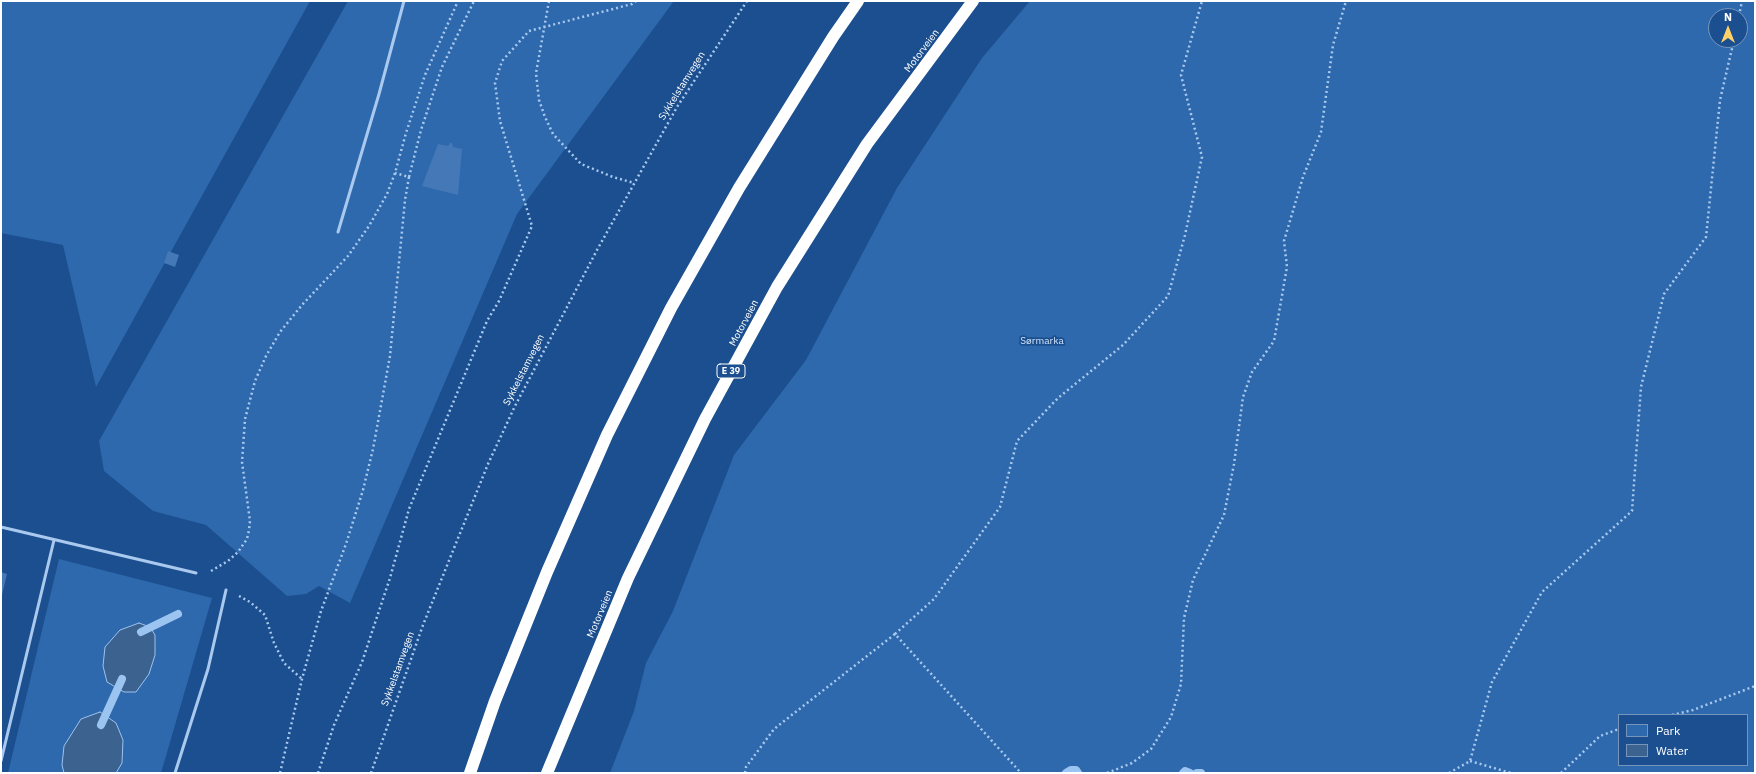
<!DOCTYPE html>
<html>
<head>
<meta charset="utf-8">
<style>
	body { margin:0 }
	#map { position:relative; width:1756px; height:774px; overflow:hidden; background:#1b4f8f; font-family:"IBM Plex Sans",sans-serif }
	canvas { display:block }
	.frame { position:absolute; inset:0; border:2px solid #fff; pointer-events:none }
	.legend { position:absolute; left:1618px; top:714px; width:130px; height:52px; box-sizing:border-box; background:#1b4f8f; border:1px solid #7695bc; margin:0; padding:5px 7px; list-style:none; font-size:12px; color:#fff }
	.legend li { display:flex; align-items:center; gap:8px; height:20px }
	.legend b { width:20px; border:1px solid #7695bc }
	.north { position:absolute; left:1708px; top:8px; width:40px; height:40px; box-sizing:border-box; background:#1b4f8f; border:1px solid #7695bc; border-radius:50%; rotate:0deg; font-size:11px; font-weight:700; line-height:16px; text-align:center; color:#fff }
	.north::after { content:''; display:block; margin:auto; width:14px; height:18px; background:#ffd166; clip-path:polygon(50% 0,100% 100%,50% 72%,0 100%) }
</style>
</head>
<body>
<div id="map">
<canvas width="1756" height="774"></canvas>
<div class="frame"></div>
<ul class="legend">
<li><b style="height:11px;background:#2e69ad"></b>Park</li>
<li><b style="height:11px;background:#3c6290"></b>Water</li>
</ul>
<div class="north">N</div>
</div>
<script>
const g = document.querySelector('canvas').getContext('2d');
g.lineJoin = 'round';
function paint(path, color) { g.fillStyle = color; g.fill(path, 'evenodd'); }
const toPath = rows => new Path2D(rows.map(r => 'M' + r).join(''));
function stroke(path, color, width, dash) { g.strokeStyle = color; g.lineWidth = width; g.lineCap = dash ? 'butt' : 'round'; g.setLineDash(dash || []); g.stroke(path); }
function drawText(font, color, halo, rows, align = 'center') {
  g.font = font + ' "IBM Plex Sans",sans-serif'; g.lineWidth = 3.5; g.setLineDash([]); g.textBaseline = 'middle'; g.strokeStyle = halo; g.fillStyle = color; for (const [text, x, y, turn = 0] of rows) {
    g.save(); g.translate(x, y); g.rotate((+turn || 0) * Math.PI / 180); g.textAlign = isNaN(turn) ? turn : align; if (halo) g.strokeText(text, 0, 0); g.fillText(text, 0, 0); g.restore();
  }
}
paint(toPath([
	[1,1,310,1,96,387,63,245,1,233],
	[348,1,674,1,517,214,350,603,319,586,306,594,287,596,206,525,153,511,104,471,99,441],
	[1030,1,1755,1,1755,773,610,773,634,711,646,663,673,611,734,455,806,360,897,188,982,58],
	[1716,16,1740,16,1740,40,1716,40],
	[1619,715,1747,715,1747,765,1619,765],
	[59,559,212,598,161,773,8,773]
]), '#2e69ad');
const water = toPath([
	[139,623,150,627,155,635,155,655,149,674,136,692,124,692,107,682,103,666,105,647,120,630,139,623],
	[100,712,116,723,123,740,122,763,116,773,64,773,62,765,64,746,81,719,100,712]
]);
paint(water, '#3c6290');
stroke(water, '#9cc4f0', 1);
stroke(toPath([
	[141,632,178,614],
	[101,725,122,679],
	[1066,773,1071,770,1076,770,1078,773],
	[1183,773,1185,771,1190,773],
	[1197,773,1201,773]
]), '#9cc4f0', 8);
paint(toPath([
	[450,143,452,143,453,147,462,149,458,195,422,186,438,144,448,146],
	[168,251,179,255,175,267,164,263],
	[1,572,7,574,2,595,1,595]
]), '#4478b7');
stroke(toPath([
	[549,1,536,73,539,100,545,117,553,134,581,164,613,177,634,183],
	[1739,16,1742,1],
	[409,177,421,130,442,67,474,1],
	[211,571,228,561,238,552,247,539,249,530,250,521,242,462,245,419,255,381,266,356,280,332,302,305,348,256,369,226,387,194,395,173,406,133,425,75,458,1],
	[239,596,250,602,265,615,274,643,284,663,302,679],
	[895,634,934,599,1000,507,1017,441,1058,398,1123,345,1168,296,1185,235,1202,157,1181,75,1202,1],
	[1672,715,1693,710,1755,686],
	[1470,761,1511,773],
	[280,773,302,679,321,611,346,544,363,490,373,449,390,356,405,200,409,177,395,173],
	[318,773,334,725,362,662,390,578,409,509,487,321,499,301,532,226,500,121,495,83,502,61,529,31,632,4,636,1],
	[371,773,423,625,488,464,515,406,597,250,677,107,747,1],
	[745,773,746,767,774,729,895,634,1021,773],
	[1107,773,1132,763,1151,749,1171,717,1181,684,1184,618,1193,580,1224,515,1234,464,1243,397,1252,372,1274,341,1287,267,1284,241,1303,177,1321,132,1333,45,1346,1],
	[1449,773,1470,761,1492,682,1542,592,1632,511,1641,387,1664,294,1706,237,1720,100,1734,40],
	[1561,773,1600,736,1619,729]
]), '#a9c9ee', 2.5, [2, 3]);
stroke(toPath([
	[338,232,379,94,404,1],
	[1,527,196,573],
	[1,761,54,540],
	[175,773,208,669,226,590]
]), '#a9c9ee', 3);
stroke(toPath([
	[470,773,495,701,547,572,607,435,671,308,739,188,833,37,858,1],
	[547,773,628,578,705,419,777,287,867,144,973,1]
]), '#fff', 12);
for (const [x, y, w] of [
	[731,371,28]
]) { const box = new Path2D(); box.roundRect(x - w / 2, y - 7, w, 14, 3); g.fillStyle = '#1b4f8f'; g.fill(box); stroke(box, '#fff', 1); }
drawText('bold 9px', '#fff', null, [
	["E 39",731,371]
]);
drawText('10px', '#fff', '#1b4f8f', [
	["Motorveien",922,51,-53],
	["Sykkelstamvegen",682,86,-58],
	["Motorveien",744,323,-62],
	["Sykkelstamvegen",524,370,-63],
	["Motorveien",600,614,-67],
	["Sykkelstamvegen",398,669,-70]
]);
drawText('10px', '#cfe3fa', '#1b4f8f', [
	["Sørmarka",1042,341]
]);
</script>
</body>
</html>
